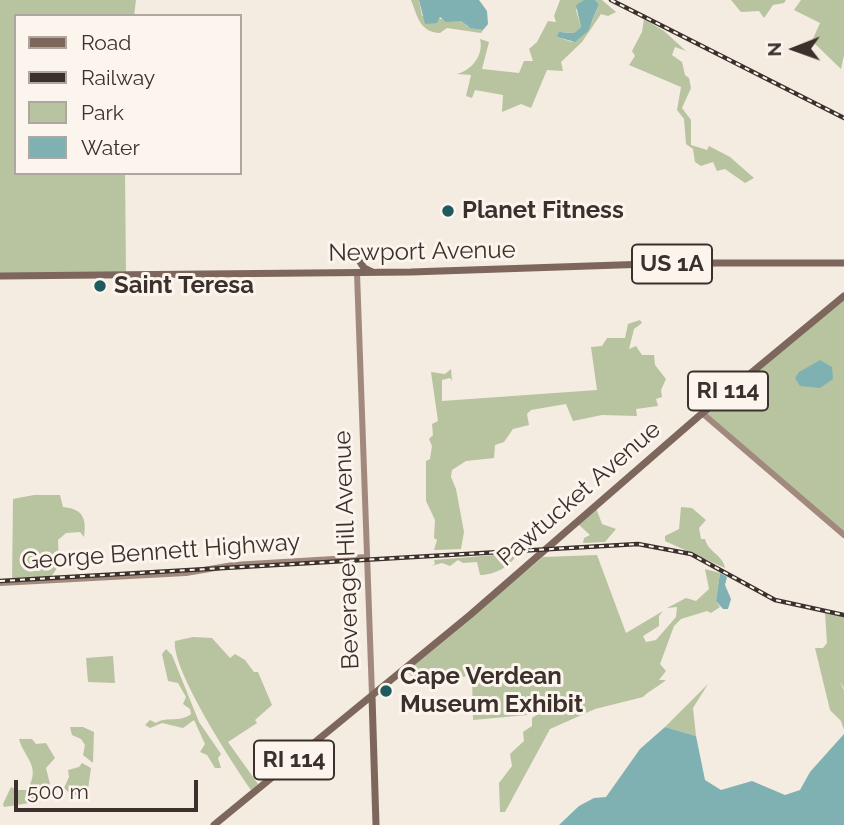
<!DOCTYPE html>
<style>
body{margin:0}
#map{position:relative;width:844px;height:825px;overflow:hidden;background:#f4ebe1;font-family:Raleway,sans-serif}
canvas{display:block}
.legend{position:absolute;left:14px;top:14px;width:228px;height:161px;box-sizing:border-box;background:#fbf5ee;border:2px solid #aea6a0;margin:0;padding:9px 12px;list-style:none;font-size:21px;color:#3b302b}
.legend li{display:flex;align-items:center;gap:14px;height:35px}
.legend b{width:35px;border:2px solid #aea6a0}
.north{position:absolute;left:760px;top:14px;width:70px;height:70px;-webkit-text-stroke:5px #fbf5ee;paint-order:stroke;rotate:269deg;font-size:19px;font-weight:700;line-height:28px;text-align:center;color:#3b302b}
.north::after{content:'';display:block;margin:auto;width:24px;height:32px;background:#3b302b;clip-path:polygon(50% 0,100% 100%,50% 72%,0 100%)}
.scale{position:absolute;left:14px;top:780px;width:184px;height:32px;box-sizing:border-box;border:4px solid #3b302b;border-top:0;padding-left:9px;font-size:21px;line-height:24px;white-space:nowrap;color:#3b302b;-webkit-text-stroke:5px #fbf5ee;paint-order:stroke}
</style>
<div id="map">
<canvas width="844" height="825"></canvas>
<ul class="legend">
<li><b style="height:9px;background:#7d675c"></b>Road</li>
<li><b style="height:9px;background:#3b302b"></b>Railway</li>
<li><b style="height:19px;background:#b8c4a0"></b>Park</li>
<li><b style="height:19px;background:#7fb0b2"></b>Water</li>
</ul>
<div class="north">N</div>
<div class="scale">500 m</div>
</div>
<script>
const c = document.querySelector('canvas').getContext('2d');
c.lineJoin = 'round';
function fillPath(path, color) {
  c.fillStyle = color;
  c.fill(path, 'evenodd');
}
function stroke(path, color, width, dash) {
  c.strokeStyle = color;
  c.lineWidth = width;
  c.lineCap = dash ? 'butt' : 'round';
  c.setLineDash(dash || []);
  c.stroke(path);
}
function drawText(font, color, halo, rows, align = 'center') {
  c.font = font + ' Raleway,sans-serif';
  c.lineWidth = 6;
  c.setLineDash([]);
  c.textBaseline = 'middle';
  c.strokeStyle = halo;
  c.fillStyle = color;
  for (const [text, x, y, turn = 0] of rows) {
    c.save();
    c.translate(x, y);
    c.rotate((+turn || 0) * Math.PI / 180);
    c.textAlign = isNaN(turn) ? turn : align;
    if (halo) c.strokeText(text, 0, 0);
    c.fillText(text, 0, 0);
    c.restore();
  }
}
fillPath(new Path2D(`
 M0 0H136L134 16H16V173H125L126 274 0 276Z
 M411 0H419L422 16C436 18 448 20 461 21L468 27 483 30 481 33 447 28 440 33C420 32 418 18 411 0Z
 M560 0H584L576 10 581 27 574 33 563 32 557 37 572 42 592 22 599 4 595 0H602L616 12 608 16 601 14 582 42 561 62 563 71 547 70 531 108 521 104 502 112 503 95 475 90 472 98 466 96 471 75 457 74C472 70 484 55 480 39L489 42 482 69 519 73 524 61H533L529 49 537 42 548 21 556 22 554 16Z
 M731 0H786L784 3 773 5 764 18 759 11 741 12Z
 M801 0H844V55L841 69 812 41 820 23 794 10Z
 M644 19 664 31 686 51 675 47 672 55 682 62 685 75 689 78 691 88 682 108 691 120V145L707 150 709 146 730 157 754 178 745 183 725 169 717 171 713 162 701 166 695 162 693 149 686 144 684 119 677 110 681 87 629 65 635 56 632 51 642 32Z
 M844 297V533L703 413Z
 M640 320 642 323 634 329 629 349 636 346 642 355H654L655 365 666 379 661 390 662 397 656 399 658 406 636 409 637 416 602 415 573 421 566 404 531 410 527 414 529 425 513 429 504 442 495 445 494 458 466 461 452 470 451 477 456 489 464 532 461 549 434 550 437 540 434 538 435 520 426 501V461L430 459 432 446 429 439 433 435 432 424 438 421 431 372 445 374 451 369 452 381 450 378 442 380V401L597 390 591 347 602 346 607 338H625L628 324Z
 M34 495H60L63 507C82 509 87 517 84 537L80 532 66 533 58 540 59 565 49 580 12 582 13 499Z
 M681 507 692 508 706 520 699 528 701 539H705C708 552 723 555 725 568L665 541V536L679 529Z
 M596 508 602 524 616 529 605 542 583 543 584 538 590 535 578 524Z
 M518 553C511 566 495 575 480 575L477 562 463 563 458 560 450 566 442 563 431 566 435 564 434 560Z
 M597 555 626 633 663 611 659 616V626L643 636 646 642 656 640 676 617 677 607 667 608 686 598 696 601 709 589 705 569 720 573 716 601 720 607 711 613 707 611 681 619 674 626 660 664 666 671 659 680H666C659 686 650 690 643 697L595 709 550 729 505 812H500L499 783 512 766 510 754 524 741 523 732 532 726V718L538 714 473 720 472 676 444 678V681L427 683 426 679 413 678 405 669 422 658 543 557Z
 M825 613 844 617V688L840 682 844 690V730L841 721 830 710 815 648H823L827 643Z
 M193 637 212 638 230 658 235 654 245 660 254 672H258L272 705 255 720 257 723 228 742 258 784 251 790C233 764 171 669 175 641Z
 M166 649 172 655 199 722 221 754 218 758 221 768H215L207 755 200 752 205 744 194 720 183 728 162 723 150 728 145 725 150 720 156 723C166 716 180 723 191 714L190 709 183 704 186 697 178 683 168 681 162 654Z
 M113 656 115 683 88 682 86 658Z
 M708 684 693 708 696 736 665 727Z
 M70 727H83L94 732 93 763 83 755 85 745 81 739 72 735Z
 M19 739H32L36 744 46 743 55 758 46 768 50 784 38 791 34 797 36 802 4 807 3 804 11 787 17 790H27C42 766 24 758 19 739Z
 M82 763 91 768 88 789 73 796 64 788 69 777 68 770 79 767Z`), '#b8c4a0');
fillPath(new Path2D(`
 M419 0H479L487 11 488 24 483 30 470 28 461 21 446 22 440 17 437 23 425 24Z
 M584 0H595L599 4 588 31 575 42 557 37 559 32 574 33 581 27 576 5Z
 M820 360 832 367 833 379 820 388 800 386 795 378 799 372Z
 M720 573 727 577 725 585 731 599 728 609H723L716 601Z
 M665 727 696 736 705 780 721 790 752 781 785 795 800 790 810 772 844 734V825H559L579 806 594 798 606 797 640 749Z`), '#7fb0b2');
stroke(new Path2D(`
 M357 273 372 695
 M702 413 844 535
 M0 583 186 573 233 565 367 557`), '#a18a7d', 6);
stroke(new Path2D(`
 M357 257 364 268 372 272
 M0 276 411 272 678 263H844
 M372 696 376 825
 M214 825 470 615 699 416 844 296`), '#7d675c', 7);
const rail = new Path2D(`
 M611 0 844 118
 M0 581 638 544 691 554 775 600 844 615`);
stroke(rail, '#3b302b', 4.5);
stroke(rail, '#fbf5ee', 2, [5]);
for (const [x, y, r, color] of [
 [448,211,7,"#1f5a5e"],
 [100,286,7,"#1f5a5e"],
 [386,691,7,"#1f5a5e"]
]) {
  const dot = new Path2D();
  dot.arc(x, y, r, 0, 2 * Math.PI);
  c.fillStyle = color;
  c.fill(dot);
  stroke(dot, '#fbf5ee', 2.5);
}
for (const [x, y, w] of [
 [672,264,80],
 [728,391,80],
 [294,760,80]
]) {
  const box = new Path2D();
  box.roundRect(x - w / 2, y - 19.5, w, 39, 5);
  c.fillStyle = '#fbf5ee';
  c.fill(box);
  stroke(box, '#3b302b', 2);
}
drawText('bold 23px', '#3b302b', null, [
 ["US 1A",672,264],
 ["RI 114",728,391],
 ["RI 114",294,760]
]);
drawText('bold 24px', '#3b302b', '#fbf5ee', [
 ["Planet Fitness",462,211],
 ["Saint Teresa",114,286],
 ["Cape Verdean",400,677],
 ["Museum Exhibit",400,705]
], 'left');
drawText('24px', '#3b302b', '#fbf5ee', [
 ["Newport Avenue",422,252,-1],
 ["Pawtucket Avenue",579,494,-41],
 ["Beverage Hill Avenue",347,550,-92],
 ["George Bennett Highway",161,552,-4]
]);
</script>
